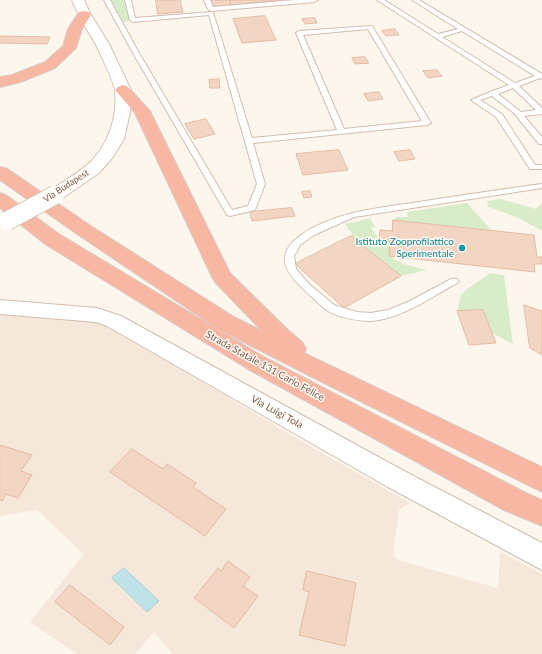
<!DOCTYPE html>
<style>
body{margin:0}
canvas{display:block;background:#fdf6ec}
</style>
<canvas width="542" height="654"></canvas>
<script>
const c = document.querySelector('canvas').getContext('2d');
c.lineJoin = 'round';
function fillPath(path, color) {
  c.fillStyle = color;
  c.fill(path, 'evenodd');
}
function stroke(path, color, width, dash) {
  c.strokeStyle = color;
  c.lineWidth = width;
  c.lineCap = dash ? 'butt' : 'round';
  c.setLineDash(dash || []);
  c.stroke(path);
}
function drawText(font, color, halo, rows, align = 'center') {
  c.font = font + ' Lato,sans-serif';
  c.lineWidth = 3;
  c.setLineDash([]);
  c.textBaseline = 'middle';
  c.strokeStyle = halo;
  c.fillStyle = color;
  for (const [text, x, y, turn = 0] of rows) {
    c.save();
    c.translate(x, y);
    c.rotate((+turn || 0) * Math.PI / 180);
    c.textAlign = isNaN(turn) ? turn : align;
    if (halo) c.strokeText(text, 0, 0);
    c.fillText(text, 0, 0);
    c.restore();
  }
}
fillPath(new Path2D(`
 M0 314 104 323 299 440 410 503 399 510 393 556 398 560 498 588 500 552 542 574V654H173L154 632 135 654H77L30 622 84 554 37 510 0 516Z`), '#f5e8da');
fillPath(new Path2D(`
 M109 0H126L132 20 122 23Z
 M501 199 536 209 542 203V231L519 218 488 207 487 201Z
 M467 203 491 230 393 220 397 217H408L407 212Z
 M370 218 375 227 371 228 379 239 390 240 389 256 404 264 427 270 401 276 351 236 352 232 348 230 346 224Z
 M490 273 504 275 513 344 492 333 483 310 457 311 461 295 466 290Z`), '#d8ecc9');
const water = new Path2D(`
 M124 568 159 601 147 612 112 578Z`);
fillPath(water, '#bfe3e8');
stroke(water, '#a5d3da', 1);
const building = new Path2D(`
 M156 0H180L183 12 158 14Z
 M211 0H230L231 5 213 7Z
 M230 0H280V1L231 5Z
 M265 16 276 40 242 43 233 19Z
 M315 18 317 23 305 24 302 19Z
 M395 29 399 35 386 36 382 31Z
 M0 36 50 37 47 44 0 43Z
 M365 57 369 63 355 64 352 58Z
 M437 70 442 76 428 78 423 71Z
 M219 79 220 88H210L209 80Z
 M379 92 383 99 368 101 364 94Z
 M206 119 215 134 194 139 185 124Z
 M339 150 348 170 303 175 296 154Z
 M410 150 415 159 399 161 394 152Z
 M310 191 312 197 304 198 302 192Z
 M292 208 295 216 252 221 250 212Z
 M393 220 534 235 537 257H542V264H534L535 272 389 256 390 240 379 239 380 230 392 231Z
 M351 236 401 276 344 308 295 264Z
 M524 305 542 311V355L530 348Z
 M483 310 496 343 469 345 457 311Z
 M0 445 32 455 21 471 32 475 18 498 6 494 2 501 0 500Z
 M132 449 163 469 167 464 196 483 193 487 226 509 205 536 110 472Z
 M228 561 250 577 243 586 258 596 234 628 194 598 218 568 221 571Z
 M307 571 356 583 345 646 299 635 309 592 303 590Z
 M70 585 124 627 110 645 55 602Z`);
fillPath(building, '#f3d5c3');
stroke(building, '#e6bba3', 1);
const lane = new Path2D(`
 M104 0H110L139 53 232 210 248 206 257 184 209 15 133 22 130 20 125 0H131L135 18 213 12 252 138 337 130 296 33 299 31 372 26 431 123 427 125 253 143 265 184 255 210 230 216 227 215 133 53ZM368 29 422 121 344 129 303 35Z
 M204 0H210L213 7 295 0H318L315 2 211 11 208 9Z
 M377 0H384L438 34 458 29 412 0H419L542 74V79L540 78 519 86 542 108V114L524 116 542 137V144H539L514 113 492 96 480 100 502 114 535 165H542V169H530L496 117 471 100 490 92 509 85ZM462 31 535 76 515 83 442 37ZM513 88 536 110 521 112 498 94Z
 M542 184V188L354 217 314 235 300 245 294 256 296 269 309 284 334 305 357 312 371 313 388 310 410 301 451 279H457L459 281 457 283C431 297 403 318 372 321 358 321 340 318 328 311 322 307 317 302 312 297 291 278 269 258 301 235 337 210 383 208 425 201 464 195 503 189 542 184Z`);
const street = new Path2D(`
 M0 300 97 308 121 316 404 471 542 543V570L388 487 107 326 96 322 0 314Z`);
const secondary = new Path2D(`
 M72 0H84L91 15 109 44 131 90 130 112 124 139 113 157 99 173 61 199 55 201 49 199 46 195 49 191C61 183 75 175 87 165 107 148 118 118 115 91 115 84 99 51 95 43 87 29 78 16 72 0Z`);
const highway = new Path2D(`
 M84 11 89 12 91 15 82 29 76 48 55 68 21 82 0 87V77L12 75 45 62 63 46 68 29 79 12Z
 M123 85 128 87 150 111 230 273 286 328 303 343 306 349 304 353 542 467V492L314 378 218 329 77 234 0 180V167L6 168 91 226 234 317 262 331 215 282 212 277 135 113 115 90 118 87Z
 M0 193 6 195 59 234 264 357 524 492 542 500V526L504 510 248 369 45 244 0 208Z`);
stroke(lane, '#d1beb0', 2);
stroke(street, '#d1beb0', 2);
stroke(secondary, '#d6c0b0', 2);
stroke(highway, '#dad1cd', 2);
fillPath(lane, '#fff');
fillPath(street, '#fff');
fillPath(secondary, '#fff');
fillPath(highway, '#f7b7a3');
const secondaryBridge = new Path2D(`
 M7 221 55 195`);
stroke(secondaryBridge, '#d6c0b0', 20, []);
stroke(secondaryBridge, '#fff', 18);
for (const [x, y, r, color] of [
 [462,248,4,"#0f9aa8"]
]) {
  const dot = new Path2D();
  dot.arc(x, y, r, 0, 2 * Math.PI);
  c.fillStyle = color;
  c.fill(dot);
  stroke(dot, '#fffaf3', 1.5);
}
drawText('9px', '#7a5c4d', '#fffaf3', [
 ["Via Budapest",66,186,-33]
]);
drawText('10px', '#0d838f', '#fffaf3', [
 ["Istituto Zooprofilattico",454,242],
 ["Sperimentale",454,254]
], 'right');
drawText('10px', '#7a5c4d', '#fffaf3', [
 ["Strada Statale 131 Carlo Felice",265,366,29],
 ["Via Luigi Tola",277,412,29]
]);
</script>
